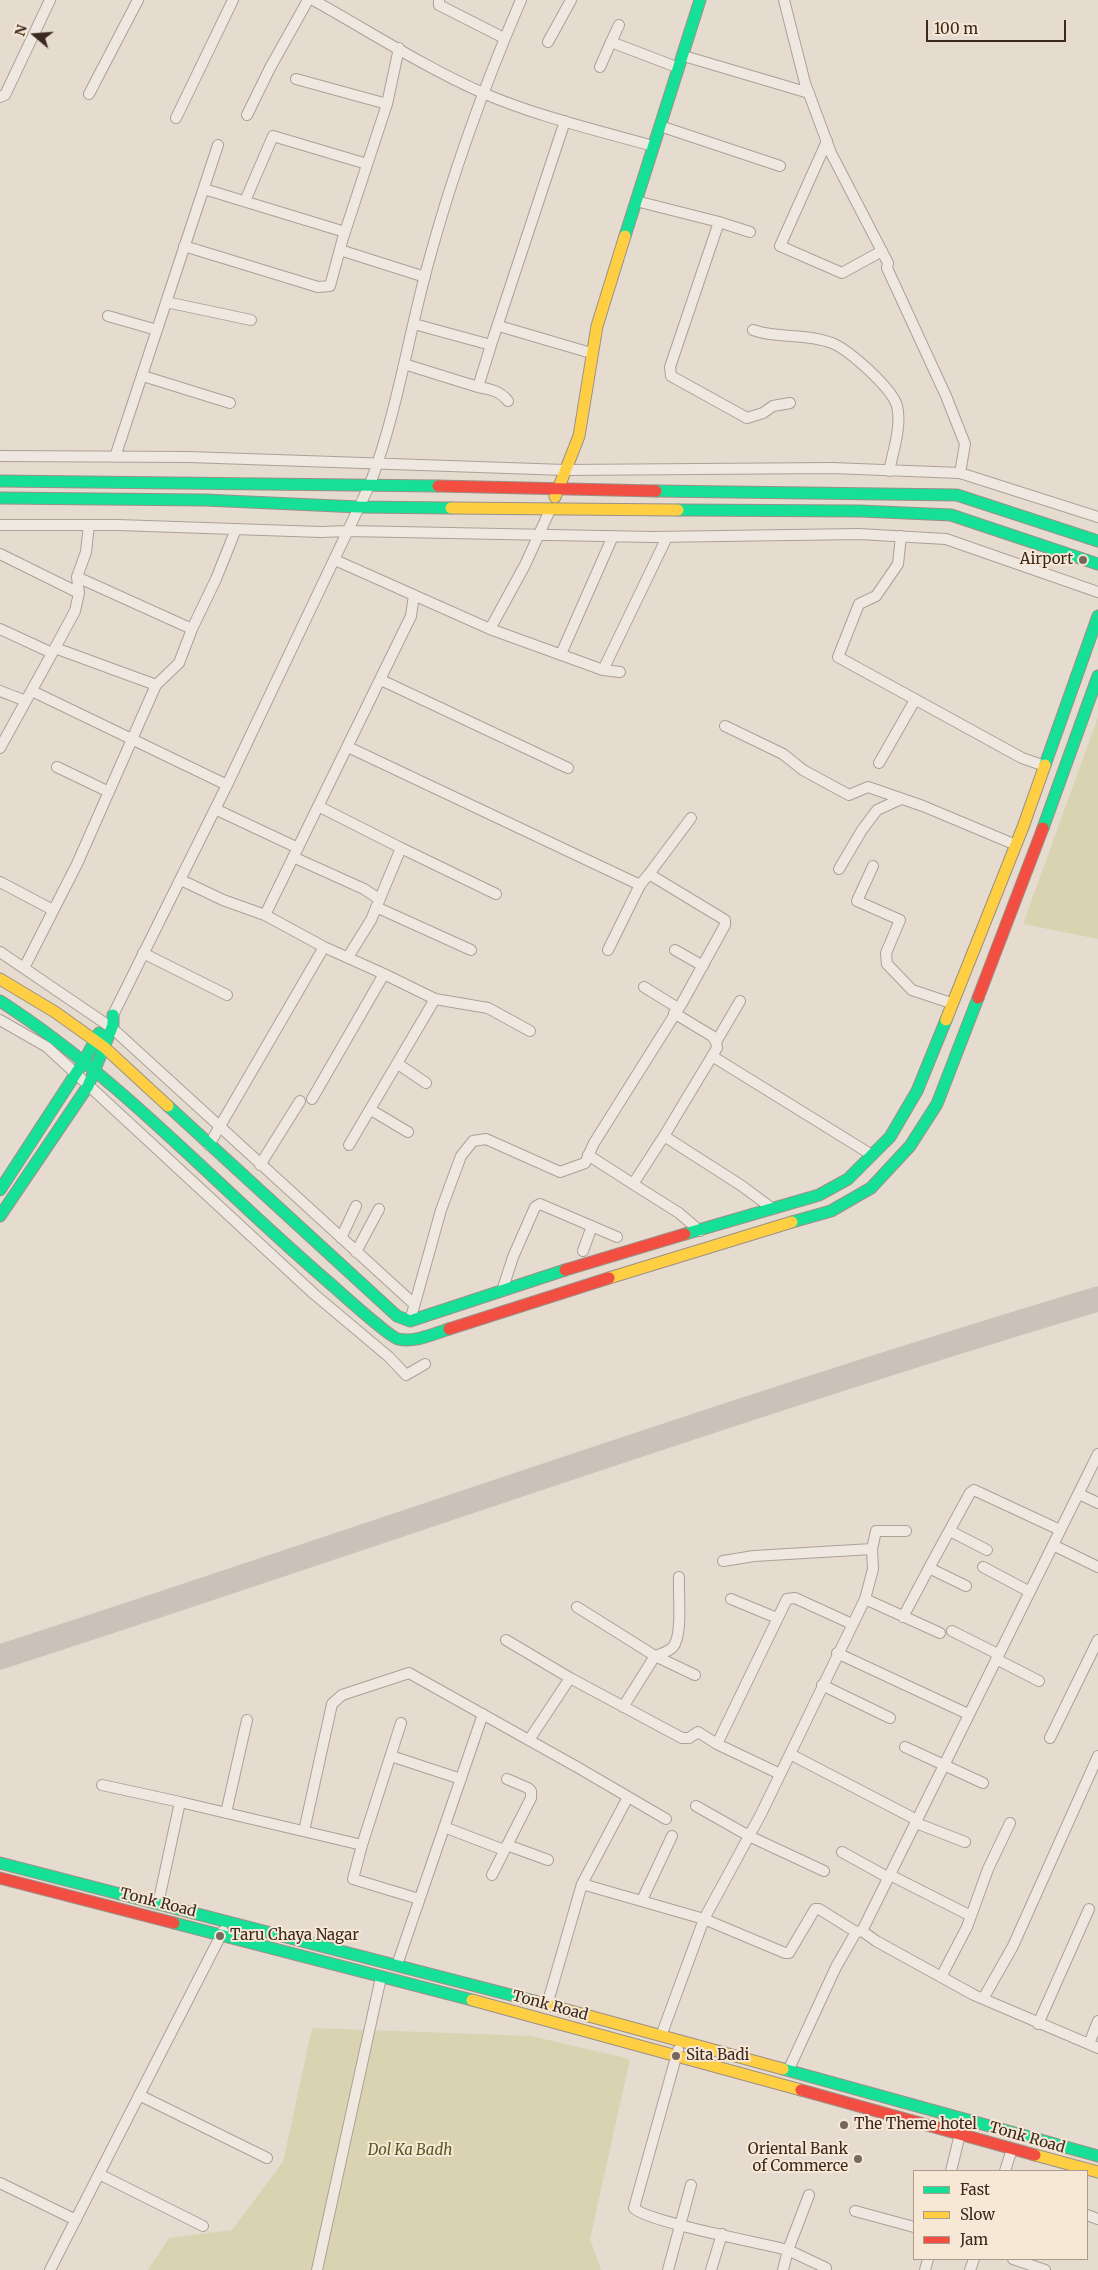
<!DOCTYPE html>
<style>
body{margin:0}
#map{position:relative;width:1098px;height:2270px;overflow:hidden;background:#e6dbcf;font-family:Merriweather,serif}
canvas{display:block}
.legend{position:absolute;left:913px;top:2170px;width:175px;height:90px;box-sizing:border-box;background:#f7e8d5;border:1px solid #ac9b8c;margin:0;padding:6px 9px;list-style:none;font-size:15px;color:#3c281f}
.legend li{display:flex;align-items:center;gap:10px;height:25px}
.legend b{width:25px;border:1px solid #ac9b8c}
.north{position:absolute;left:10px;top:10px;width:50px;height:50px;-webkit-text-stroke:4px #f7e8d5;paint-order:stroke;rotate:288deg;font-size:14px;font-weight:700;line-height:20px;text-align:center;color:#3c281f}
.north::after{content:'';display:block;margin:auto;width:18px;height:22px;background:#3c281f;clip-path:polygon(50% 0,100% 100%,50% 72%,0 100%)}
.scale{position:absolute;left:926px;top:20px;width:140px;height:22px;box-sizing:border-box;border:2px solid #3c281f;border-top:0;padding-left:6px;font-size:15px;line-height:18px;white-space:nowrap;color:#3c281f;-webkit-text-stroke:4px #f7e8d5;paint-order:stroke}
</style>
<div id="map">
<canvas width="1098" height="2270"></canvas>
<ul class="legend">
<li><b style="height:6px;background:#16e098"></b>Fast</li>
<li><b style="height:6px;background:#ffcf43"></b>Slow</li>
<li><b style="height:6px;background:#f24e42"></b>Jam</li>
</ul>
<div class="north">N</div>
<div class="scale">100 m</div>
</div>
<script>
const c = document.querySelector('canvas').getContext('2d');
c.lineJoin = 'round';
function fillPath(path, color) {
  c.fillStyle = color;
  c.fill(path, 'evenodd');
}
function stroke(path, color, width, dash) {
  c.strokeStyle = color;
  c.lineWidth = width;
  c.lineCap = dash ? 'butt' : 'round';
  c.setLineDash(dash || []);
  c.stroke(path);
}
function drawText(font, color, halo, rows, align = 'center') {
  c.font = font + ' Merriweather,serif';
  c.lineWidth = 4;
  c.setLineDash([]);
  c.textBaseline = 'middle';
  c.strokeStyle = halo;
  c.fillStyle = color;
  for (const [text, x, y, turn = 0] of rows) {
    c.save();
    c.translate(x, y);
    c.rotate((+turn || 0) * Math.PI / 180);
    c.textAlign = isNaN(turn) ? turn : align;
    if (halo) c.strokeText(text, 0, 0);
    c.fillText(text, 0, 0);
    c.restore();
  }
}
fillPath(new Path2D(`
 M1098 717V939L1023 924Z
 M312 2028 531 2036 630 2059 590 2239 601 2270H148L169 2238 232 2230 283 2162Z`), '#d9d3b1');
stroke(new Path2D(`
 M0 1657C366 1539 729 1409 1098 1299`), '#cac1b8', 25);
const street = new Path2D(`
 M313 0C369 31 424 67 483 93 536 116 596 130 653 146
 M439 0V5L504 38
 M784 0 805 83 831 153 888 263 887 268 946 396 965 444 960 473
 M619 25 611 42 679 68
 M548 42 571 0
 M684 56 809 93
 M600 67 611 42
 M89 94 138 0
 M0 97 5 95 50 0
 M387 104 399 48
 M247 115 270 68 308 0
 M176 118 233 0
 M660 126 780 166
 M827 141 780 246 842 273 882 251
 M204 189 345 232
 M245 201 273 136 367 164
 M636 201 719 222 670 367 671 376 747 418 763 413 773 406 790 403
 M719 222 750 232
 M184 246 318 287 330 286 343 238 387 104 296 79
 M340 250 425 277
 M166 302 251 320
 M108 316 157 330
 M414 324 491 345 565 121
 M499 326 591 353
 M753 330C778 339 806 333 832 343 849 350 892 388 897 406 902 425 893 452 889 471
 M404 364 478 387 491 345
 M143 376 230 403
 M478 387C490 389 500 391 508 401
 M0 456 189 457 565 470 832 468 960 473 1098 517
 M115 457 218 145
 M0 525H118L321 532 348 531 653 537 859 534 946 539 1098 592
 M901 536 898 564 876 596 859 604 838 657 1022 758 1045 766
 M0 554 79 593 77 577 86 552 89 525
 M335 560 490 629 603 670 620 672
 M77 577 192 629 179 663 156 685 55 648 75 611 79 593
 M0 629 52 653
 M192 629 216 579 236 529
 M490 629 525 565 550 510
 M561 654 613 536
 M603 670 667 537
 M381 680 568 768
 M0 691 26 701
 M32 691 227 785
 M725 726 783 754 803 770 849 795 868 787 923 806 1016 845
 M348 747 640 885
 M0 748 55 648
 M879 763 915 700
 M57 767 109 792
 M318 806 401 848 371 920 348 957
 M215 809 298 848
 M401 848 496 894
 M293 857 364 889 379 899
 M873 866 857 901 900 920 886 953 887 964 912 990 951 1003
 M839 869 862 830 877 810 901 799
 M649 874 691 818
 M181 880 223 900 265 915 411 616 414 595
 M0 882 53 910
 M376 907 471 950
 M675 950 703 966
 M0 952 112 1028 414 1304
 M143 953 227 995
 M25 966 77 864 156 685
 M384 974 435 999 488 1008 530 1031
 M644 987 678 1008
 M113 1015 227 785 370 484C397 413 408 337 428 264 452 175 484 86 521 0
 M0 1020 47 1047 314 1294 389 1357 406 1375 425 1364
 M716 1042 740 1001
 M712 1056 872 1155
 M398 1064 426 1083
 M312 1099 384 974 324 947
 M371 1110 408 1132
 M664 1136 717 1048 716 1042 712 1036 674 1013
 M209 1145 324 947 265 915
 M349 1145 435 999
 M588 1155 633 1184
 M260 1165 300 1101
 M700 1231 679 1213 633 1184 664 1136 742 1186 773 1209
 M341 1238 356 1206
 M583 1251 592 1226
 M356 1252 379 1209
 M502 1291 513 1257 535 1207 540 1204 617 1237
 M410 1321 441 1210 461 1156 473 1141 486 1139 560 1172 585 1163 594 1143 682 1003 725 925V920L649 874 640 885 608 950
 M1079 1494 1098 1503
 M950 1531 987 1550
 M1053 1545 1098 1567
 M872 1549 876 1531H906
 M723 1561 754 1556 872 1549 873 1569 865 1599 761 1814 704 1919 785 1953H789L815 1909H819L856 1932
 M983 1567 1030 1592
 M929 1568 970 1493 974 1490 1060 1530
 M731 1599 777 1618
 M865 1599 940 1633
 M577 1607 655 1656 623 1707
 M903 1617 929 1568 966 1586
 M952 1631 998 1654
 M506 1640 570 1678 529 1740
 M837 1653 968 1714
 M655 1656C661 1654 668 1652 673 1647 683 1635 678 1594 679 1577
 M655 1656 695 1675
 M996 1659 1039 1681
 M570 1678 682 1738H689L698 1732 717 1744
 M822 1685 890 1718
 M1050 1738 1098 1640
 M905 1747 983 1783
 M790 1754 917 1820
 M391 1756 461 1779
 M780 1774 717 1744 787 1599 795 1598 852 1624
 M102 1785 180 1802 158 1904
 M180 1802 362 1845 401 1723
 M696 1806 749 1836 824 1871
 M226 1813 247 1720
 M916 1823 965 1842
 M444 1827 504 1850
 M304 1831 332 1704 342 1695 409 1673 577 1767 666 1819
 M362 1845 353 1879 419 1899
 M507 1845 548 1860
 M842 1852 889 1878
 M492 1875 531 1798V1791L528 1788 507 1779
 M890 1875 971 1916
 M582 1884 704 1919 661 2036
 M642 1900 672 1836
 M862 1931 876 1941 974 1995 1098 2048
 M397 1965 483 1714
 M941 1977 967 1927 988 1869 1010 1823
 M983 1999 1013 1946 1098 1756
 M547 2005 582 1884 628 1797
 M1038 2024 1089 1909
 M1089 2044 1098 2021
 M678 2050 634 2208C647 2222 762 2243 788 2250L809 2195
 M788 2071 836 1967 856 1932 862 1931 1098 1454
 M139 2095 267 2158
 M951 2171 960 2134
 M1005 2171 1012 2149
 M99 2174 203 2226
 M0 2183 76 2220
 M855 2211 914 2227
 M1087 2215 1098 2219
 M1013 2259 1045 2270
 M50 2270 223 1931
 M317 2270 381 1977
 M668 2270 691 2185
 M711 2270 722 2234
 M783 2270 788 2250 826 2268 825 2270
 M925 2270 928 2259
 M970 2270 974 2259`);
const fast = new Path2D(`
 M625 236 700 0
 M0 481 438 486
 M656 491 957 495 1098 541
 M0 498 205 500 359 507 451 508
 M678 510 860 511 951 515 1098 564
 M1045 765 1098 616
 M1043 828 1098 676
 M0 1001C123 1080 222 1192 333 1286 343 1295 390 1337 398 1339 415 1343 433 1334 449 1329
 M168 1106 397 1316 410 1321 565 1270
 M0 1190 84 1061 99 1033
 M0 1216 88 1086 113 1025V1015
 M792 1222 831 1211 871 1188 910 1146 937 1104 978 998
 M685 1234 819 1195 848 1179 890 1137 917 1091 946 1020
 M0 1863 534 2001
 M174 1923 472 2000
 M783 2069 1098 2156`);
const slow = new Path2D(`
 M555 497 579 436 597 326 625 236
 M451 508 678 510
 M0 979 55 1012 104 1047 168 1106
 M946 1020 1023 827 1045 765
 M609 1278 792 1222
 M472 2000 801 2090
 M534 2001 783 2069
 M1035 2155 1098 2172`);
const jam = new Path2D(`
 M438 486 656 491
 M978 998 1043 828
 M565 1270 685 1234
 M449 1329 609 1278
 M0 1878 174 1923
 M801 2090 1035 2155`);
stroke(street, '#aca197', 12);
stroke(fast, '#9b9088', 13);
stroke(slow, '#9b9088', 13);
stroke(jam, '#9b9088', 13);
stroke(street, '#eee8e1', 10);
stroke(fast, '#16e098', 11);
stroke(slow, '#ffcf43', 11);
stroke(jam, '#f24e42', 11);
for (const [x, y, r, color] of [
 [1083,560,5,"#78675d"],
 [220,1936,5,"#78675d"],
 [676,2056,5,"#78675d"],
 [844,2125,5,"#78675d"],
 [858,2159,5,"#78675d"]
]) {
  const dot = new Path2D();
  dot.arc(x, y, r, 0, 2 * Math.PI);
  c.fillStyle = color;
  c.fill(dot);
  stroke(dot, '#f7e8d5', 2);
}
drawText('15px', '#3c281f', '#f7e8d5', [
 ["Airport",1073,560,"right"],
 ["Taru Chaya Nagar",230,1936],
 ["Sita Badi",686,2056],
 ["The Theme hotel",854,2125],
 ["Oriental Bank",848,2150,"right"],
 ["of Commerce",848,2167,"right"]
], 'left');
drawText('15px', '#3c281f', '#f7e8d5', [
 ["Tonk Road",158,1903,14],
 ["Tonk Road",550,2006,15],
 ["Tonk Road",1027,2138,16]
]);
drawText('italic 15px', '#545924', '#f7e8d5', [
 ["Dol Ka Badh",410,2151]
]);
</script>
